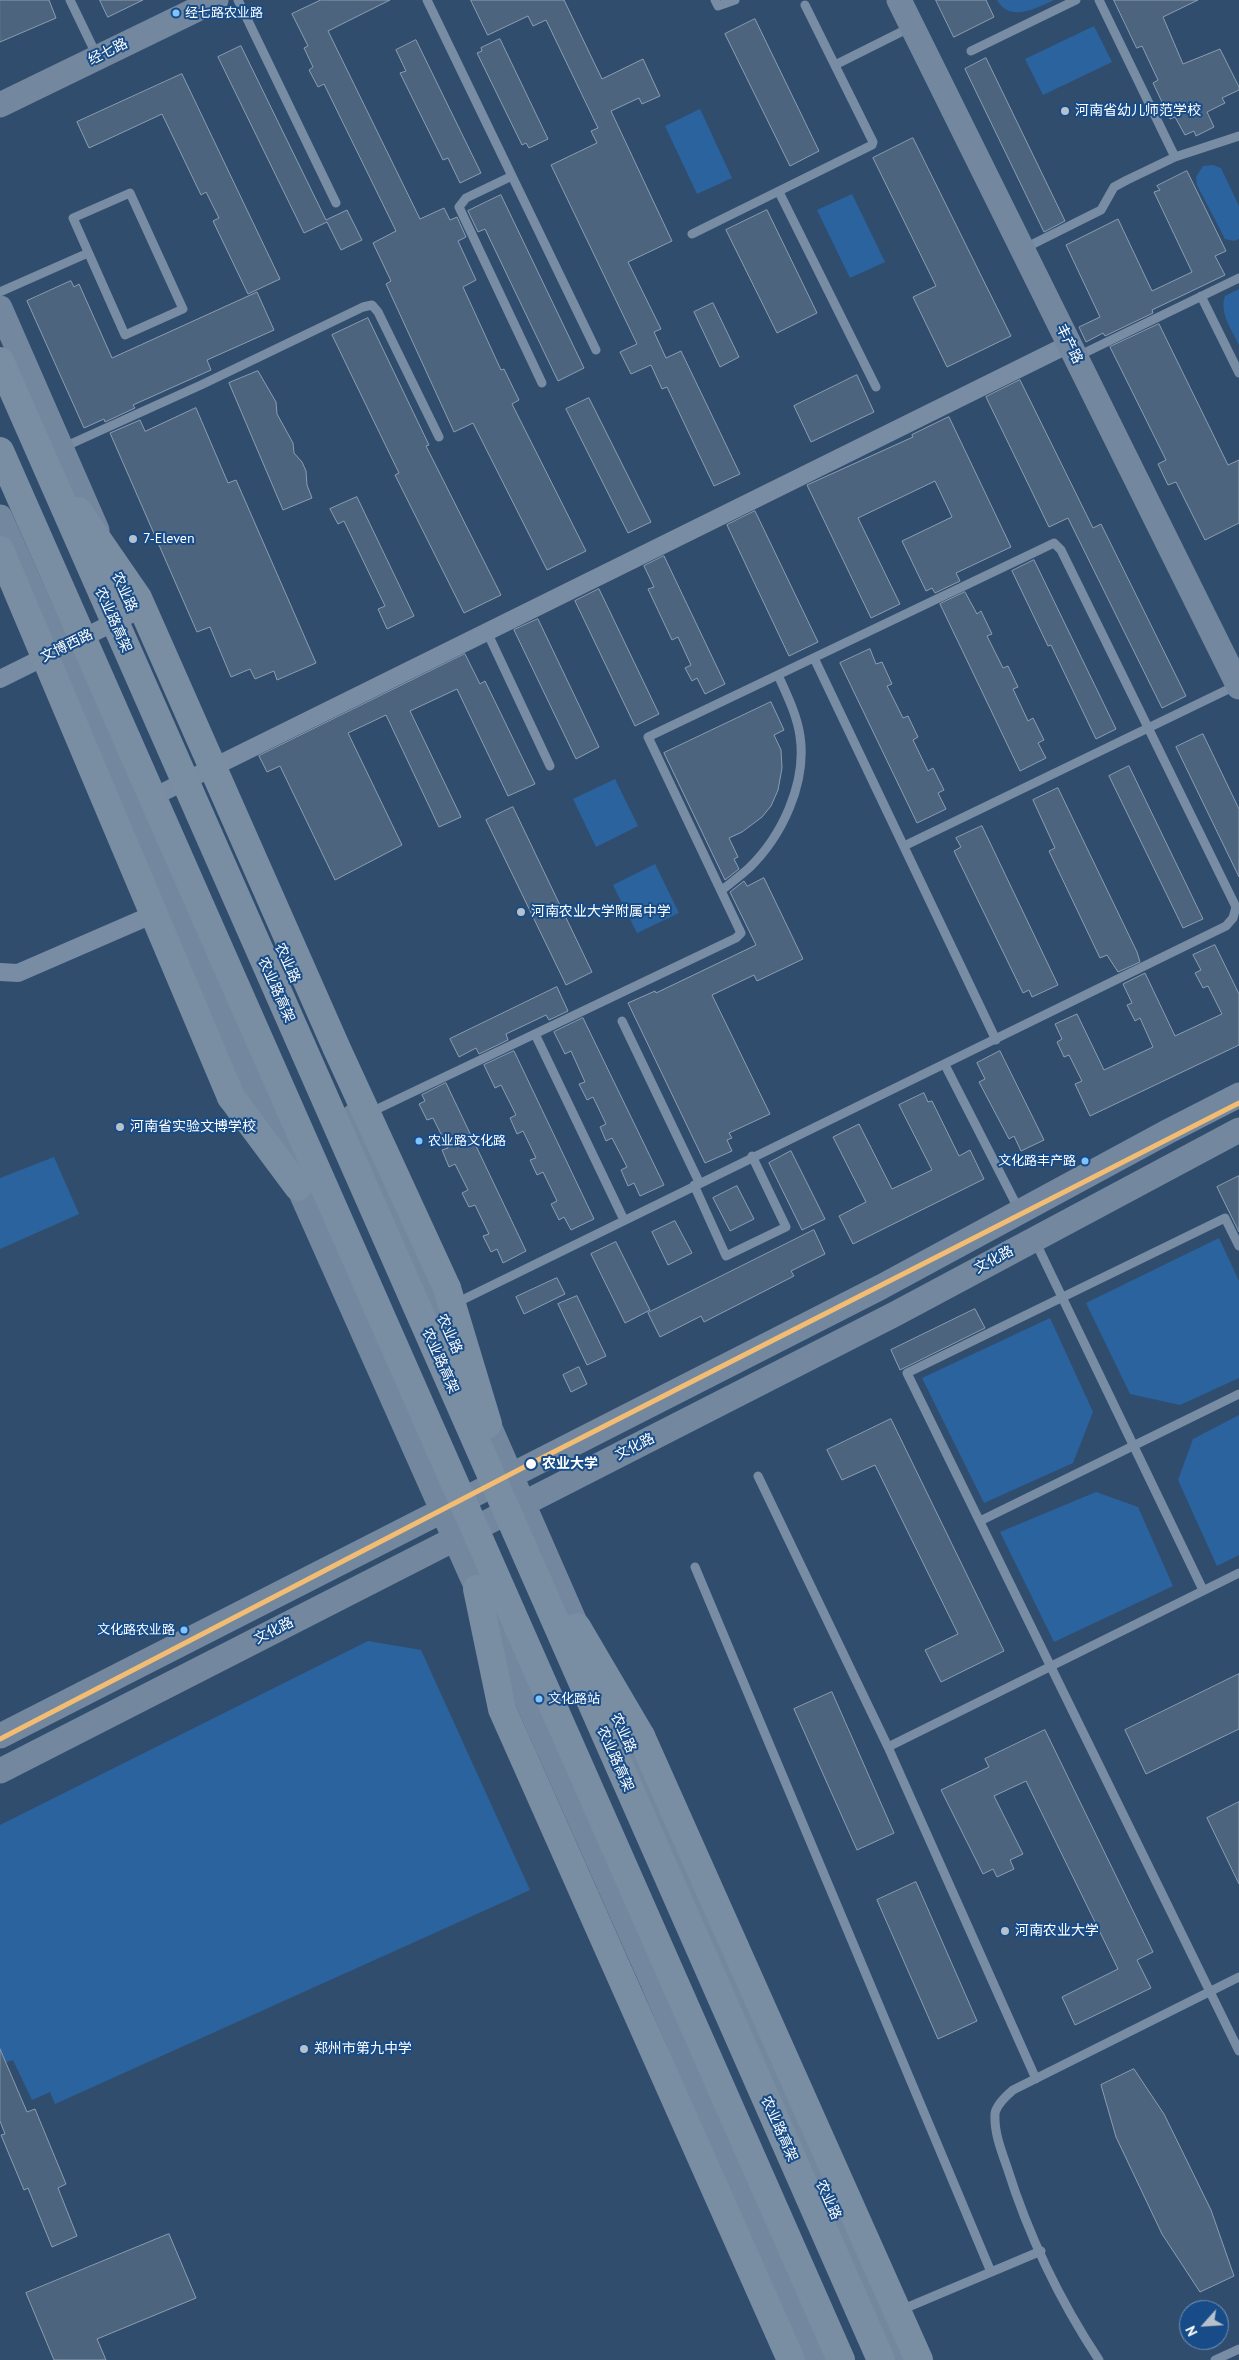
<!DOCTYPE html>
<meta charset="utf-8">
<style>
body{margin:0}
#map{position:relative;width:1239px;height:2360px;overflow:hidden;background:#314d6e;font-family:"PT Sans",sans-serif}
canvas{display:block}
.north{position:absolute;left:1179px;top:2300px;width:50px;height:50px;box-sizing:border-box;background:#174c88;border:1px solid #7494b8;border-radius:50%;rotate:244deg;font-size:14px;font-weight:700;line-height:20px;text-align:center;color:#fff}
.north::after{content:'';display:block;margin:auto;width:18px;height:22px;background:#b7c1cc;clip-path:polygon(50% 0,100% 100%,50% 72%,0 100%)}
</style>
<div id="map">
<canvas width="1239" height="2360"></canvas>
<div class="north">N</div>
</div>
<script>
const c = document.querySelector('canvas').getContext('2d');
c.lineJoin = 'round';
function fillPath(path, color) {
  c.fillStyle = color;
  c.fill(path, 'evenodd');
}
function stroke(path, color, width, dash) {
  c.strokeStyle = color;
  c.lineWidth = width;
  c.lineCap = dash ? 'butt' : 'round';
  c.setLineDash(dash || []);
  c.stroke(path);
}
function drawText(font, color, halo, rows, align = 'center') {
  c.font = font + ' "PT Sans","Noto Sans SC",sans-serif';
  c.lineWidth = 4;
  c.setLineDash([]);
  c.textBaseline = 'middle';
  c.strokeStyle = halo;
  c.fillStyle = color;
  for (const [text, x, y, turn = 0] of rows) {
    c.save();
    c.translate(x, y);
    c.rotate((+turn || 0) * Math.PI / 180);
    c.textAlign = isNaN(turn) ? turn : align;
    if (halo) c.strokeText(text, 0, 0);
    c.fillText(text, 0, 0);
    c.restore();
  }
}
fillPath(new Path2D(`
 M997 0H1054C1036 8 1010 23 997 0Z
 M1094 26 1112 62 1043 95 1025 59Z
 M700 109 732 178 697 194 665 126Z
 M1213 165 1221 168 1239 206V239L1234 241 1225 239 1197 185 1196 177 1203 166Z
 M852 194 885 262 850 278 817 210Z
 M1239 289V345C1232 330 1219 313 1225 296Z
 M615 779 638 826 596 847 573 799Z
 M655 864 679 913 637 933 613 885Z
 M54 1157 79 1214 0 1249V1178Z
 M1219 1238 1239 1281V1378L1180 1405 1130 1394 1086 1303Z
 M1050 1318 1093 1412 1073 1463 984 1503 922 1378Z
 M1239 1415V1555L1217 1566 1178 1480 1193 1439Z
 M1096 1492 1138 1507 1173 1586 1054 1642 1000 1532Z
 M368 1641 421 1650 530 1890 55 2104 50 2092 32 2100 13 2060 0 2064V1825Z`), '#2a639e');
const building = new Path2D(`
 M0 0H49L56 18 0 42Z
 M100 0H143L108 17Z
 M321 0H390L328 31 420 219 444 208 450 220 457 217 466 237 458 241 476 280 463 287 501 370 504 369 519 400 512 404 586 551 547 570 473 423 454 432 386 284 391 281 373 243 396 231 324 84 318 87 309 70 313 67 304 48 308 46 292 14Z
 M471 0H564L602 79 643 59 660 96 642 104 639 98 611 111 672 241 628 262 661 329 654 332 666 358 681 351 740 474 714 486 667 387 662 389 651 365 631 374 620 352 637 344 551 165 597 143 591 131 598 128 546 20 533 26 528 16 488 35Z
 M936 0H986L994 17 954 37Z
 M1114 0H1198L1163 17 1183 64 1220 49 1239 87V90L1222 98 1225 103 1207 112 1214 127 1196 136 1194 131 1185 135 1175 117 1170 119 1153 83 1158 80 1142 46 1137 48Z
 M755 19 819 151 790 166 725 34Z
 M500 39 548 139 529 148 526 143 522 145 477 53 482 51 481 48Z
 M416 40 481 173 460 183 448 158 443 160 400 73 406 71 396 50Z
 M241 46 326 220 347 210 362 240 341 250 327 222 304 233 218 57Z
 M986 58 1065 221 1044 232 965 69Z
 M182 74 280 279 248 294 213 221 219 218 206 192 201 195 162 114 89 148 77 122Z
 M913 138 1011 336 947 367 913 297 936 286 873 158Z
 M1187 171 1226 251 1215 256 1225 275 1152 310 1153 313 1105 336 1103 333 1086 342 1079 327 1100 317 1066 245 1118 219 1152 291 1192 272 1154 192 1160 190 1157 186Z
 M501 195 584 368 558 381 485 229 478 232 468 211Z
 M767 210 817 313 777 333 726 230Z
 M71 281 74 287 79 284 112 358 257 292 274 330 207 360 211 370 133 405 135 408 105 422 104 419 84 428 27 301Z
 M713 303 739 357 720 367 694 312Z
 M368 318 429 445 426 446 501 595 464 613 395 475 399 473 332 335Z
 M1159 324 1228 465 1239 460V523L1205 540 1176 482 1168 485 1158 464 1166 460 1110 347Z
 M258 371 276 402 277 414 293 443 294 453 302 462 306 471 307 485 312 498 283 510 229 383Z
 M857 375 874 412 811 442 794 406Z
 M1020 380 1093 528 1101 524 1186 696 1162 708 1068 518 1049 527 986 397Z
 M589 398 651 522 628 533 566 409Z
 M196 408 228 483 236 480 316 663 277 680 274 671 255 679 250 669 231 677 210 627 197 632 110 433 140 420 145 431Z
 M949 417 1011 547 956 573 960 581 935 593 932 588 926 591 902 541 952 517 935 481 858 518 900 604 871 618 807 485 913 437 912 435Z
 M357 497 414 616 387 629 378 609 385 606 344 521 338 524 330 509Z
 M755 511 818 642 789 656 727 525Z
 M664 556 725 684 705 694 697 678 692 681 685 668 691 665 678 637 672 640 648 589 654 587 644 566Z
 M1034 560 1116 729 1096 739 1051 645 1048 646 1012 571Z
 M599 589 659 714 635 726 575 601Z
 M965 592 977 614 981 611 992 634 987 636 1003 668 1008 666 1018 687 1013 689 1028 721 1033 718 1044 740 1038 743 1046 758 1020 771 940 604Z
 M538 619 599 747 576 759 514 630Z
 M870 649 876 664 882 662 892 684 887 686 903 718 908 716 918 737 913 740 928 771 933 768 944 790 938 793 946 809 917 823 840 663Z
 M465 654 480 684 485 681 535 784 508 796 457 689 410 711 461 817 439 827 386 715 348 733 402 845 335 880 280 766 267 772 259 756Z
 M771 702 784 730 774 735 781 750 782 768 778 790 771 806 762 817 742 832 729 838 738 857 734 859 739 869 725 880 664 753Z
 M1203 734 1239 809V877L1176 747Z
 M1129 766 1203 919 1183 928 1109 776Z
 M1058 788 1137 952 1140 962 1118 972 1107 955 1100 958 1049 851 1055 848 1033 800Z
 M513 807 592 972 566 985 486 820Z
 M982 826 1058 985 1032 997 1029 990 1023 993 954 851 961 847 956 838Z
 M764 878 803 959 757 981 754 975 712 995 770 1114 729 1133 732 1138 727 1140 732 1151 705 1163 628 1003 655 991 656 993 756 945 730 892 744 881 747 886Z
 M1215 945 1239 994V1045L1090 1116 1075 1084 1082 1081 1069 1055 1064 1057 1057 1042 1062 1039 1055 1024 1077 1014 1104 1070 1153 1047 1140 1018 1135 1021 1127 1005 1132 1003 1123 984 1145 973 1175 1036 1222 1014 1208 986 1203 988 1195 973 1201 970 1193 955Z
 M557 987 568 1011 549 1020 546 1015 506 1034 508 1040 479 1054 476 1048 459 1057 450 1039Z
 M583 1018 664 1185 640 1196 634 1183 628 1186 621 1170 627 1167 612 1138 606 1141 600 1127 606 1124 593 1097 587 1100 579 1084 585 1082 571 1051 565 1054 554 1032Z
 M514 1051 594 1219 571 1230 564 1217 559 1220 551 1204 557 1201 543 1172 537 1175 530 1160 536 1158 523 1131 517 1134 510 1118 516 1115 501 1085 495 1088 484 1065Z
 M1000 1051 1044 1140 1021 1151 1014 1136 1009 1139 979 1082 985 1079 977 1063Z
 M446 1083 526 1251 503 1263 497 1249 491 1252 483 1236 489 1234 475 1205 469 1207 462 1193 468 1190 455 1164 449 1167 442 1150 448 1148 433 1118 427 1120 419 1104 425 1101 422 1095Z
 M924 1093 928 1102 932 1101 959 1156 970 1150 984 1179 853 1244 839 1216 866 1202 833 1137 859 1124 892 1189 932 1170 899 1105Z
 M791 1151 825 1219 802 1230 769 1163Z
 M1239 1176V1232L1217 1187Z
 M737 1186 754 1219 730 1231 713 1198Z
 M675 1221 692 1253 668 1265 652 1232Z
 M814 1230 825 1254 791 1271 794 1276 704 1322 701 1316 660 1337 648 1313Z
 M616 1242 650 1310 625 1323 591 1254Z
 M557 1278 565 1294 524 1314 516 1297Z
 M577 1296 606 1356 587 1365 558 1304Z
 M975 1309 985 1328 900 1370 891 1350Z
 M579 1367 587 1384 571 1392 563 1375Z
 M891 1419 1004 1651 941 1682 925 1650 958 1634 875 1465 842 1480 827 1450Z
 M1239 1674V1729L1146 1774 1125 1730Z
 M832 1692 894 1833 857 1850 794 1709Z
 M1045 1730 1153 1952 1137 1960 1151 1988 1075 2025 1062 1997 1118 1969 1026 1781 994 1796 1023 1854 1010 1860 1014 1869 997 1877 993 1869 983 1874 941 1790 989 1767 985 1759Z
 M1239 1802V1884L1207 1818Z
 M916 1882 977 2021 938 2039 877 1900Z
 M0 2049 27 2112 35 2109 66 2184 58 2188 77 2236 52 2247 28 2188 24 2190 1 2135 5 2134 0 2121Z
 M1134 2069 1164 2114 1211 2210 1234 2276 1200 2292 1162 2234 1116 2137 1101 2085Z
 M169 2234 196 2298 97 2339 106 2360H54L26 2293Z`);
fillPath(building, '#4d647e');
stroke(building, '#8b9db1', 1);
stroke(new Path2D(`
 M70 0 97 56
 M238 0 336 203
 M427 0 596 350
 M715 0 718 6 735 0
 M1099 0 1175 157
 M971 51 1076 0
 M835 65 911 27
 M512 176 466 198 459 207 542 383
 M779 192 876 387
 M130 193 183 309 125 335 73 218Z
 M692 234 872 145 873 142 805 5
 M1023 249 1101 210 1114 187 1127 180 1175 157 1239 136
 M0 292 88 253
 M1201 296 1239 373
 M1076 357 1239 278
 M64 447 201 385 363 307 372 305 378 312 439 437
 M487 632 550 766
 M814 658 996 1040
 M904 846 1237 685
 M722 890C731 883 740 876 749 868 782 836 807 783 800 736 797 715 787 695 778 675
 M622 1021 699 1182
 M535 1034 624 1220
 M945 1065 1019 1210
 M369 1113 736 938 741 933 648 737 1054 543 1061 550 1236 907 1233 918 1226 926C969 1053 711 1177 454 1304
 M694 1185 726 1256 786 1227 752 1156
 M1035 1241 1203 1590
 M1239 1246 1225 1218 907 1373 1239 2051
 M758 1476 888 1747 1036 2079
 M980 1521 1239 1394
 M695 1567 991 2272
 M888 1747 1239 1573
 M901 2310 1041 2251
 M1099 2360C1060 2301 1028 2234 1007 2167 1001 2150 994 2132 995 2114 996 2105 1006 2096 1013 2090L1239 1977
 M1215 2360 1239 2349`), '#788ca4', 9);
stroke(new Path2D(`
 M0 679 133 613
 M143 802 1069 344
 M0 972 18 973 154 914`), '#788ca4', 18);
stroke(new Path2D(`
 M899 0 1239 687
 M0 105 216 0
 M0 308 97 530
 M0 517 652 1981 816 2360
 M354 1116 455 1348
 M480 1405 585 1645
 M610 1703 898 2360
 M0 1736 881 1287 1167 1132 1239 1095
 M0 1771 895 1314 1239 1130`), '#73889f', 25);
stroke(new Path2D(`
 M231 1097 298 1187
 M447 1288 488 1424
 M477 1589 502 1709 791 2360
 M577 1627 641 1736`), '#798da3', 28);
stroke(new Path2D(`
 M0 361 881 2360
 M0 451 841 2360
 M78 511 138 598 337 1049 447 1288
 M0 550 231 1097
 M641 1736 919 2360`), '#798da3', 28);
stroke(new Path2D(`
 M0 1739 532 1463 1239 1103`), '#f2bd73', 5);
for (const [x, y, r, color] of [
 [176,13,4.5,"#80c4ff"],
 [1065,111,5,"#b7c1cc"],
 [133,539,5,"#b7c1cc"],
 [521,912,5,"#b7c1cc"],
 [120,1127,5,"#b7c1cc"],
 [419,1141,4.5,"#80c4ff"],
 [1085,1161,4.5,"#80c4ff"],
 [531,1464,6,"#fff"],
 [184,1630,4.5,"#80c4ff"],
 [539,1699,4.5,"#80c4ff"],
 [1005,1931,5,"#b7c1cc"],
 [304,2049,5,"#b7c1cc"]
]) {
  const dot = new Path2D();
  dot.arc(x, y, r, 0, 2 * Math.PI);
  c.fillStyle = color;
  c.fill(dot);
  stroke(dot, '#174c88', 2);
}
drawText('13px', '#fff', '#174c88', [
 ["经七路农业路",185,13],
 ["农业路文化路",428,1141],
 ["文化路丰产路",1076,1161,"right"],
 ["文化路农业路",175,1630,"right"],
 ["文化路站",548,1699]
], 'left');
drawText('14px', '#fff', '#174c88', [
 ["经七路",108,52,-26],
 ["丰产路",1069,344,64],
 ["农业路",124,592,66],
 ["农业路高架",113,620,66],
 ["文博西路",67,646,-26],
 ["农业路",287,963,66],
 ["农业路高架",276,990,66],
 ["文化路",994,1260,-28],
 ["农业路",449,1334,66],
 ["农业路高架",440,1361,66],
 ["文化路",635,1447,-27],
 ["文化路",274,1631,-27],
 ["农业路",623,1733,66],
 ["农业路高架",615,1759,66],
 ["农业路高架",779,2129,66],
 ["农业路",828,2200,66]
]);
drawText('14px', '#fff', '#174c88', [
 ["河南省幼儿师范学校",1075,111],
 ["7-Eleven",143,539],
 ["河南农业大学附属中学",531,912],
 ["河南省实验文博学校",130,1127],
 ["河南农业大学",1015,1931],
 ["郑州市第九中学",314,2049]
], 'left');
drawText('bold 14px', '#fff', '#174c88', [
 ["农业大学",542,1464]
], 'left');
</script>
